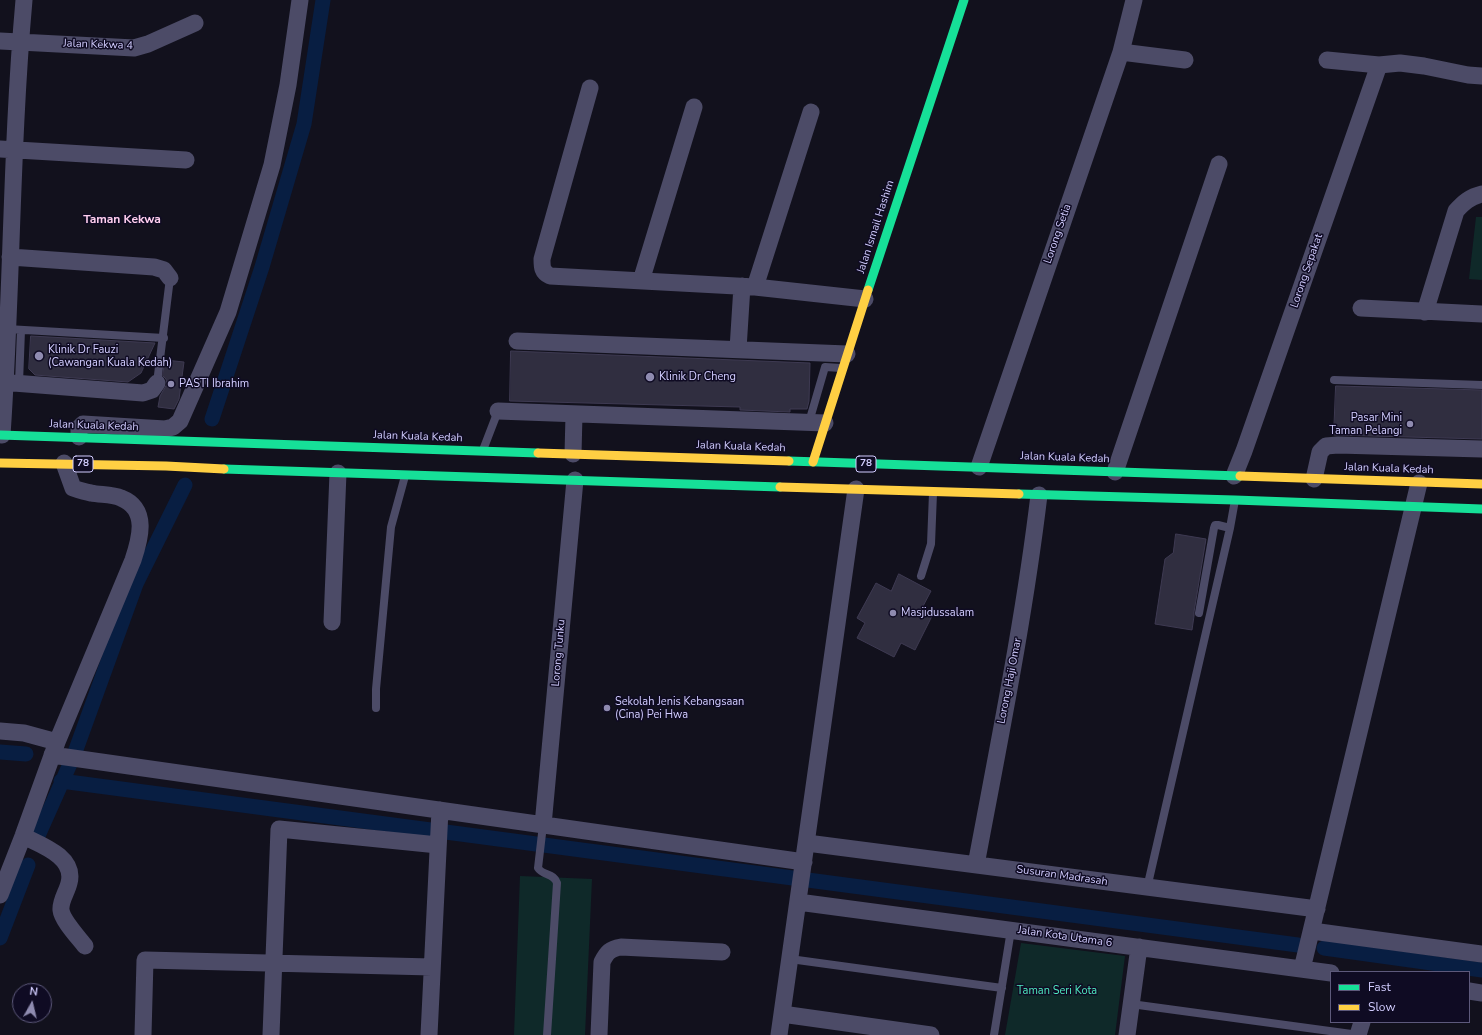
<!DOCTYPE html>
<style>
body{margin:0}
#map{position:relative;width:1482px;height:1035px;overflow:hidden;background:#12111d;font-family:"Nunito Sans",sans-serif}
canvas{display:block}
.legend{position:absolute;left:1330px;top:971px;width:140px;height:52px;box-sizing:border-box;background:#0f0b23;border:1px solid #5d597b;margin:0;padding:5px 7px;list-style:none;font-size:12px;color:#d2cdff}
.legend li{display:flex;align-items:center;gap:8px;height:20px}
.legend b{width:20px;border:1px solid #5d597b}
.north{position:absolute;left:12px;top:983px;width:40px;height:40px;box-sizing:border-box;background:#0f0b23;border:1px solid #5d597b;border-radius:50%;rotate:8deg;font-size:11px;font-weight:700;line-height:16px;text-align:center;color:#d2cdff}
.north::after{content:'';display:block;margin:auto;width:14px;height:18px;background:#8f8bb0;clip-path:polygon(50% 0,100% 100%,50% 72%,0 100%)}
</style>
<div id="map">
<canvas width="1482" height="1035"></canvas>
<ul class="legend">
<li><b style="height:5px;background:#16e098"></b>Fast</li>
<li><b style="height:5px;background:#ffcf43"></b>Slow</li>
</ul>
<div class="north">N</div>
</div>
<script>
const c = document.querySelector('canvas').getContext('2d');
c.lineJoin = 'round';
function fillPath(path, color) {
  c.fillStyle = color;
  c.fill(path, 'evenodd');
}
function stroke(path, color, width, dash) {
  c.strokeStyle = color;
  c.lineWidth = width;
  c.lineCap = dash ? 'butt' : 'round';
  c.setLineDash(dash || []);
  c.stroke(path);
}
function drawText(font, color, halo, rows, align = 'center') {
  c.font = font + ' "Nunito Sans",sans-serif';
  c.lineWidth = 3;
  c.setLineDash([]);
  c.textBaseline = 'middle';
  c.strokeStyle = halo;
  c.fillStyle = color;
  for (const [text, x, y, turn = 0] of rows) {
    c.save();
    c.translate(x, y);
    c.rotate((+turn || 0) * Math.PI / 180);
    c.textAlign = isNaN(turn) ? turn : align;
    if (halo) c.strokeText(text, 0, 0);
    c.fillText(text, 0, 0);
    c.restore();
  }
}
fillPath(new Path2D(`
 M1476 217H1482V280L1469 279Z
 M520 876 592 879 585 1035H514Z
 M1021 943 1125 956 1115 1035H1005Z`), '#0f2929');
stroke(new Path2D(`
 M212 419 262 267 304 124 323 0
 M0 752 26 754
 M61 781 1298 945
 M37 838 74 755 136 584 185 485
 M0 938 28 865
 M1324 948 1482 970`), '#081e42', 15);
const building = new Path2D(`
 M31 336 155 343 141 373 128 382 35 375 29 369Z
 M511 351 810 363 809 401 807 409H790V412L740 410V407L510 401Z
 M165 360 184 362 179 399 174 409 158 407 160 396 167 384 166 379 163 376Z
 M1336 386 1482 390V439L1334 435Z
 M1176 534 1206 539 1194 612V616L1192 630 1155 624 1165 559 1173 553Z
 M899 574 931 591 921 610 932 616 915 650 901 643 894 657 857 638 865 623 857 618 876 583 891 591Z`);
fillPath(building, '#302e40');
stroke(building, '#3e3a52', 1);
stroke(new Path2D(`
 M7 329 164 338
 M1334 380 1482 385
 M19 383 21 330
 M157 383 170 278
 M809 422 825 367 841 368
 M483 450 498 411
 M921 576 931 544 933 493
 M1199 613 1214 528 1215 525H1218L1230 528
 M376 708V689L391 527 405 476
 M543 825 538 868C543 876 554 873 557 883L547 1035
 M1147 888 1230 528 1235 500
 M790 959 1002 988
 M1131 1004 1359 1035
 M994 1035 1011 930`), '#4c4b67', 8);
stroke(new Path2D(`
 M0 41 134 48 148 44 195 23
 M1121 52 1185 60
 M1327 60 1379 65 1400 63 1424 66 1468 75 1482 76
 M590 88 542 259C542 267 542 272 550 276L755 287 865 299
 M0 149 186 160
 M10 257 154 267 164 270 170 278
 M641 281 694 107
 M755 287 811 112
 M1361 308 1482 314
 M1425 312 1456 211C1464 202 1470 197 1482 194
 M517 341 847 354
 M738 349 742 286
 M0 382 143 393 152 390 157 383
 M498 411 825 423
 M2 435C12 290 11 145 24 0
 M79 437V428L83 424 165 429 173 427 180 421 228 312 272 165 288 85 300 0
 M573 454 574 415
 M979 467 1121 52 1134 0
 M1115 472 1219 164
 M1234 476 1244 451 1379 65
 M1314 479 1320 452 1326 446 1338 445 1482 449
 M332 622 338 473
 M0 731 24 733 57 742
 M52 755 804 862
 M543 825 575 480
 M23 836C41 845 76 857 69 883 67 892 60 901 61 910 62 920 78 937 85 946
 M807 843 1317 909
 M976 865C999 742 1024 620 1039 495
 M0 895 23 836 57 742 133 560C140 539 149 509 121 498 112 494 101 495 91 493 85 492 79 490 73 488L64 463
 M798 902 1331 973
 M1312 931 1482 954
 M1302 969 1419 483
 M1469 991 1482 993
 M782 1014 931 1035
 M143 1035 145 960 432 967
 M271 1035 279 829 438 845
 M429 1035 440 810
 M599 1035 602 962C607 952 610 949 621 947L722 952
 M779 1035 856 489
 M1127 1035 1139 947
 M1358 1035 1362 1022`), '#4c4b67', 17);
stroke(new Path2D(`
 M868 290 964 0
 M0 435 538 453
 M789 461 1240 476
 M224 469 780 487
 M1019 494 1235 500 1482 509`), '#16e098', 9);
stroke(new Path2D(`
 M538 453 789 461
 M813 462 868 290
 M0 463 166 466 224 469
 M1240 476 1482 484
 M780 487 1019 494`), '#ffcf43', 9);
for (const [x, y, r, color] of [
 [39,356,5,"#8f8bb0"],
 [650,377,5,"#8f8bb0"],
 [171,384,4,"#8f8bb0"],
 [1410,424,4,"#8f8bb0"],
 [893,613,4,"#8f8bb0"],
 [607,708,4,"#8f8bb0"]
]) {
  const dot = new Path2D();
  dot.arc(x, y, r, 0, 2 * Math.PI);
  c.fillStyle = color;
  c.fill(dot);
  stroke(dot, '#0f0b23', 1.5);
}
for (const [x, y, w] of [
 [83,464,20],
 [866,464,20]
]) {
  const box = new Path2D();
  box.roundRect(x - w / 2, y - 8, w, 16, 3);
  c.fillStyle = '#0f0b23';
  c.fill(box);
  stroke(box, '#d2cdff', 1);
}
drawText('bold 10px', '#d2cdff', null, [
 ["78",83,464],
 ["78",866,464]
]);
drawText('11px', '#d2cdff', '#0f0b23', [
 ["Jalan Kekwa 4",98,45,2],
 ["Jalan Ismail Hashim",876,227,-72],
 ["Lorong Setia",1058,234,-71],
 ["Lorong Sepakat",1307,271,-71],
 ["Jalan Kuala Kedah",94,426,2],
 ["Jalan Kuala Kedah",418,437,2],
 ["Jalan Kuala Kedah",741,447,2],
 ["Jalan Kuala Kedah",1065,458,2],
 ["Jalan Kuala Kedah",1389,469,2],
 ["Lorong Tunku",559,653,-85],
 ["Lorong Haji Omar",1010,681,-79],
 ["Susuran Madrasah",1062,876,8],
 ["Jalan Kota Utama 6",1065,937,8]
]);
drawText('11px', '#d2cdff', '#0f0b23', [
 ["Klinik Dr Fauzi",48,350],
 ["(Cawangan Kuala Kedah)",48,363],
 ["Klinik Dr Cheng",659,377],
 ["PASTI Ibrahim",179,384],
 ["Pasar Mini",1402,418,"right"],
 ["Taman Pelangi",1402,431,"right"],
 ["Masjidussalam",901,613],
 ["Sekolah Jenis Kebangsaan",615,702],
 ["(Cina) Pei Hwa",615,715]
], 'left');
drawText('11px', '#4eeac0', '#0f0b23', [
 ["Taman Seri Kota",1057,991]
]);
drawText('bold 12px', '#ffcfee', '#0f0b23', [
 ["Taman Kekwa",122,220]
]);
</script>
